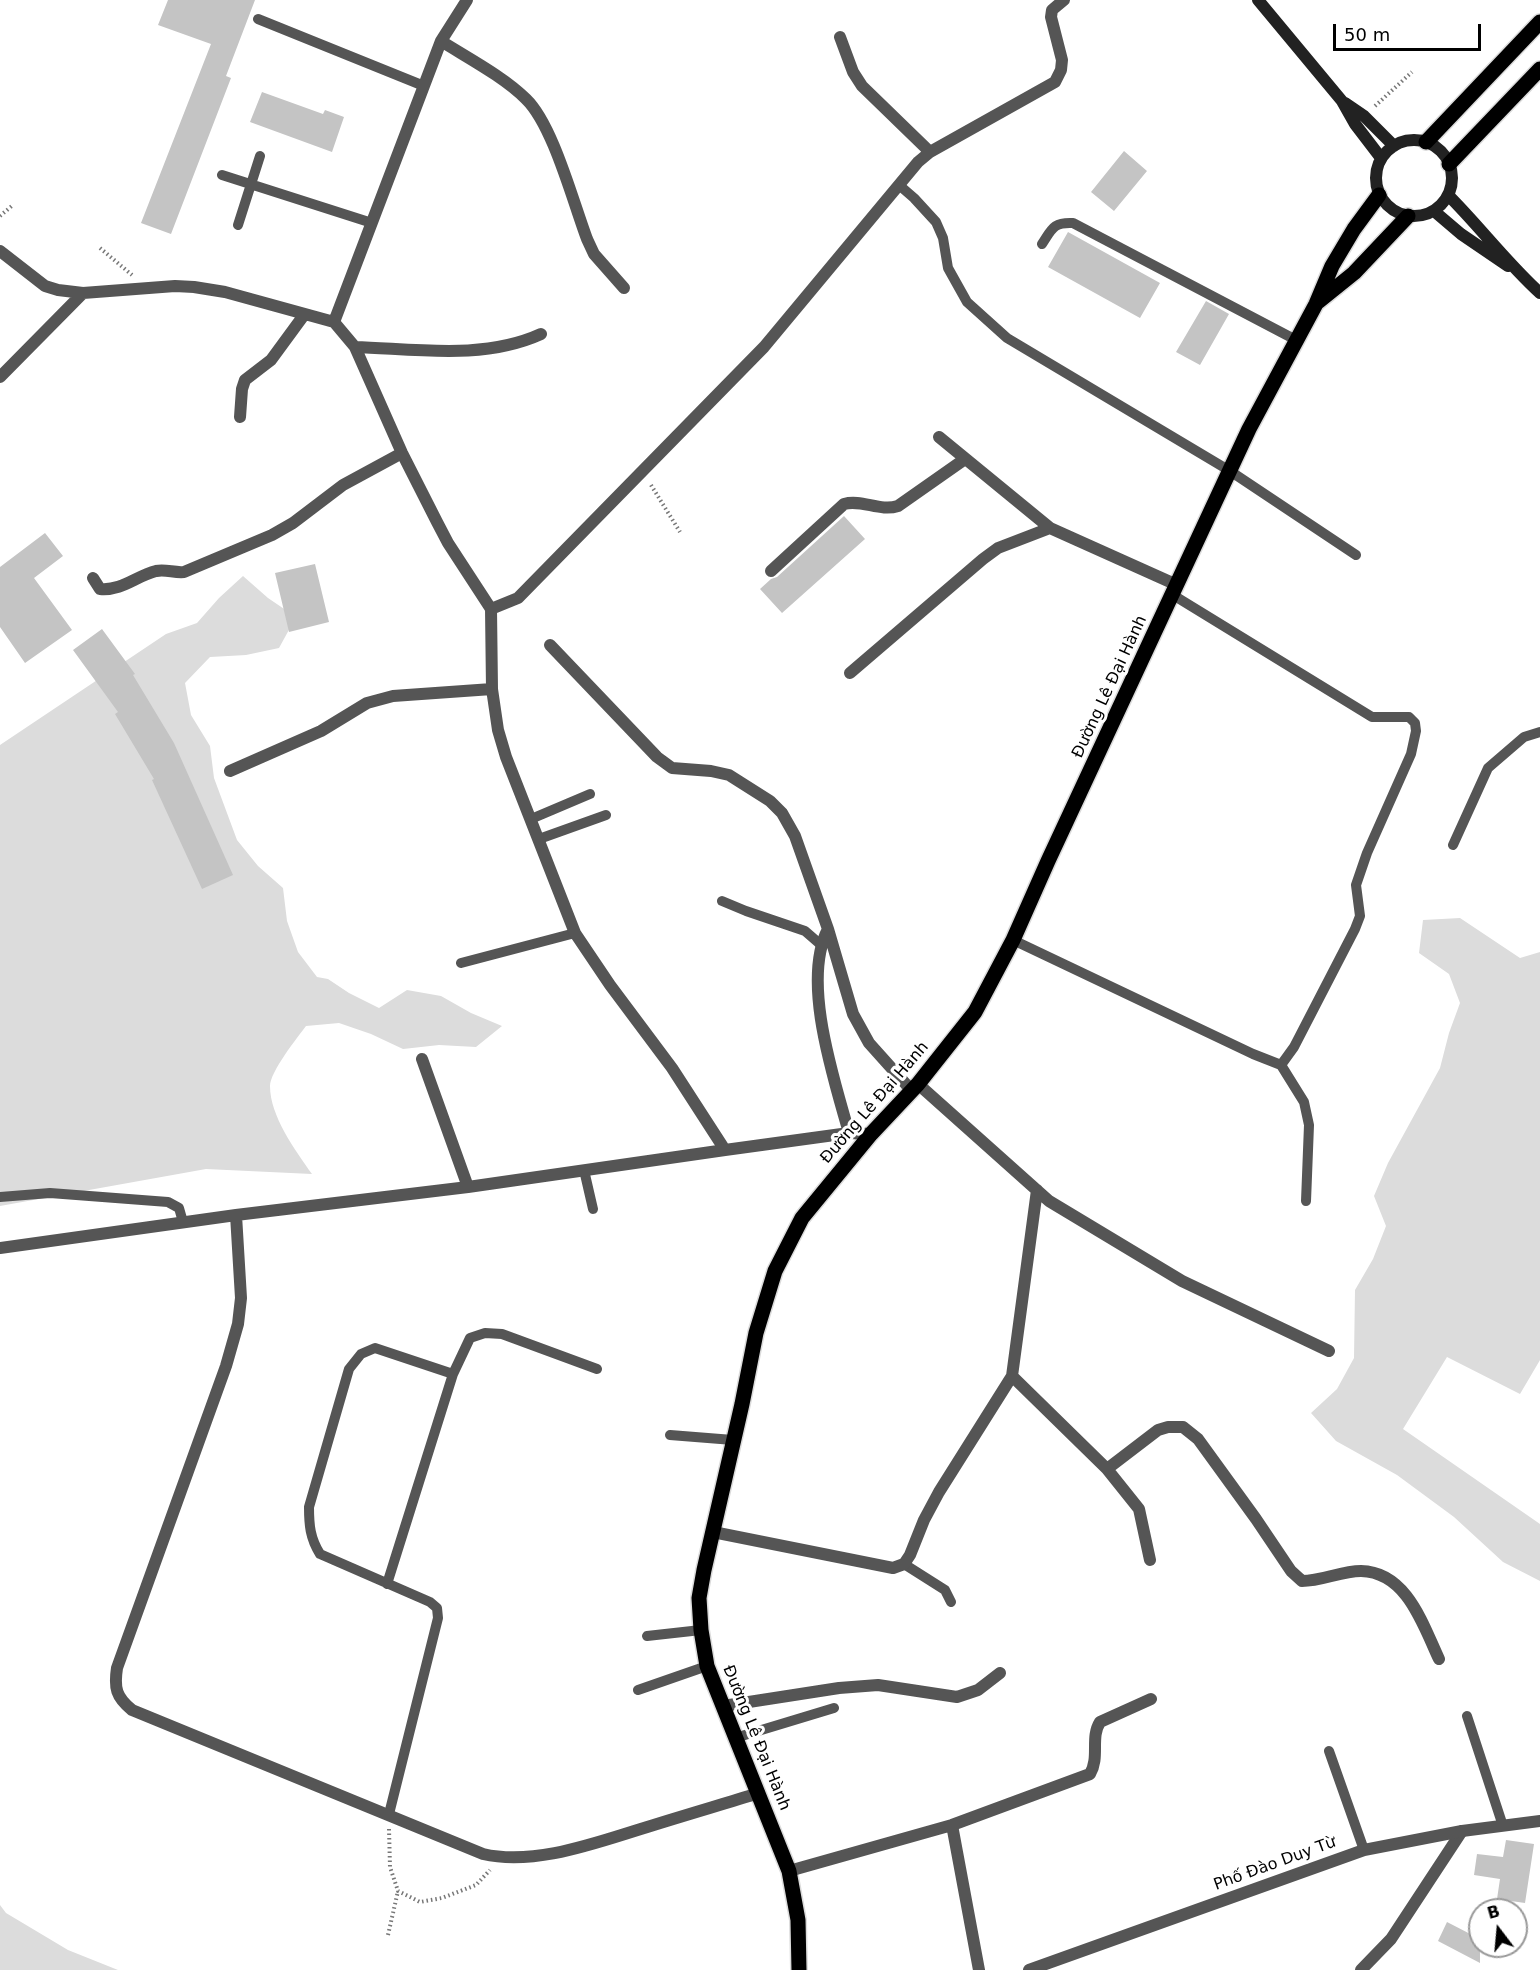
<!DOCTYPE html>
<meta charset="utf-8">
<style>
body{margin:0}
#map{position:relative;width:1540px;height:1970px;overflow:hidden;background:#fff;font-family:"DejaVu Sans",sans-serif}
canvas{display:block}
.north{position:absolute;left:1468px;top:1898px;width:60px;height:60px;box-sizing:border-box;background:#fff;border:2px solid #999;border-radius:50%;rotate:344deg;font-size:16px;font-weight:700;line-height:24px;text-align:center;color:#000}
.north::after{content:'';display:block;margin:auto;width:21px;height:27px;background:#000;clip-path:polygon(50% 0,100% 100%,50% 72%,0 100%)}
.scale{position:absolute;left:1333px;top:24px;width:148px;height:27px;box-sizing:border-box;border:3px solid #000;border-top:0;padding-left:8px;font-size:18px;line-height:21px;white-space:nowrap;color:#000;-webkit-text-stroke:4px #fff;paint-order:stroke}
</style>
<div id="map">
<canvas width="1540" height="1970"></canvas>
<div class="north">B</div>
<div class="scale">50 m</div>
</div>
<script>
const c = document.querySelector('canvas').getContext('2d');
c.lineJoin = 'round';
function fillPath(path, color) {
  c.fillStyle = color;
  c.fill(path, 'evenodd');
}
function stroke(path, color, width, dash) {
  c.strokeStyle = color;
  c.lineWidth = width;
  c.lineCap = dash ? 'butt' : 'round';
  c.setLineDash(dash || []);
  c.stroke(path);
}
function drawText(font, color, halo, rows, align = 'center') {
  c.font = font + ' "DejaVu Sans",sans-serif';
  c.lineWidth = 6;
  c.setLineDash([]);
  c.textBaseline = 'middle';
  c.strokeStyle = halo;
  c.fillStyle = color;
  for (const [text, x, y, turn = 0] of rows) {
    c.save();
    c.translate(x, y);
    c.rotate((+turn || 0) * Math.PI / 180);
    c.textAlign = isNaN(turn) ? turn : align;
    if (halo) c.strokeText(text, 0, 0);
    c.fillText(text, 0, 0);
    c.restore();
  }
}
fillPath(new Path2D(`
 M243 576 268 598 296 617 279 648 246 655 210 657 185 683 191 715 210 746 214 778 237 840 258 866 283 888 287 921 298 952 317 977 328 979 349 993 379 1008 407 990 441 996 471 1013 502 1026 476 1047 439 1045 403 1049 371 1034 339 1023 306 1026C297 1038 270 1072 270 1086 270 1116 295 1150 312 1174L206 1169 0 1206V745L166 634 197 623 219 598Z
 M1460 918 1520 958 1540 952V1360L1520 1394 1447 1357 1403 1429 1540 1524V1581L1503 1562 1454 1517 1397 1475 1336 1441 1311 1413 1337 1389 1354 1358 1355 1290 1373 1259 1386 1226 1374 1196 1388 1163 1440 1068 1449 1033 1460 1003 1449 974 1419 953 1423 920Z
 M0 1905 6 1913 68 1950 118 1970H0Z`), '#dcdcdc');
fillPath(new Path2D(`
 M168 0H255L226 76 231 78 171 234 141 223 211 44 158 25Z
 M262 92 323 114 325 110 344 117 332 152 250 122Z
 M1124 151 1147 171 1114 211 1091 192Z
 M1068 232 1160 283 1140 318 1048 267Z
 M1206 301 1229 314 1200 365 1176 352Z
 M844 516 865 539 782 613 760 589 771 579 777 577Z
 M45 533 63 556 34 578 72 630 25 663 0 627V567Z
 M315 564 329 622 289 632 275 573Z
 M102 629 135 674 133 675 174 743 233 875 202 889 152 780 154 779 115 714 118 712 73 650Z
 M1506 1840 1534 1844 1525 1903 1497 1899 1500 1879 1474 1875 1477 1854 1503 1857Z
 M1447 1922 1480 1939V1963L1438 1941Z`), '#c4c4c4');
const primary = new Path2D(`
 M1426 142 1540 22
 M1449 164 1540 69
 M1318 302 1354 273 1408 216
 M799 1970 798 1920 789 1871 707 1666 701 1630 699 1598 704 1570 742 1404 756 1333 775 1271 802 1218 871 1134 918 1084 975 1012 1013 940 1048 861 1249 429 1316 304 1332 266 1354 229 1379 195`);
stroke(primary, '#dbdbdb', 18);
stroke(new Path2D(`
 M1375 106 1412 72
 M0 216 13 205
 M100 248 132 275
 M651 485 680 532
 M389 1829 390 1867 398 1891 420 1902 442 1898 476 1885 490 1870
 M388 1935 398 1891`), '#777', 4, [1.5, 3]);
stroke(new Path2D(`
 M258 19 424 86
 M222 175 372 223
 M899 185 914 198 936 222 943 238 948 268 967 302 1007 338 1230 471 1356 555
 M238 225 260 156
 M1042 244C1052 229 1053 222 1073 223L1296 340
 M531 819 590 794
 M539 839 606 815
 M1453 845 1488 768 1524 737 1540 732
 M722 901 746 911 805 931 820 944
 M1013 940 1253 1054 1281 1065 1294 1047 1355 929 1360 916 1356 885 1367 853 1411 754 1416 731 1415 723 1409 717H1372L1173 595
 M461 963 575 933
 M1281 1065 1304 1102 1309 1125 1306 1201
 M584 1170 593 1209
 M0 1197 50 1193 168 1202 179 1208 183 1222
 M670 1435 733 1440
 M904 1564 945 1590 951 1602
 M387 1584 453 1374
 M647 1636 701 1630
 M638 1690 707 1666
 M1467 1716 1503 1826
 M735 1738 834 1708
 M1329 1751 1364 1850
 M389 1814 438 1618 437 1608 430 1602 320 1554C310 1538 309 1525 309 1507L349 1369 361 1354 375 1348 453 1374 470 1338 485 1333 502 1334 597 1369`), '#555', 10);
stroke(new Path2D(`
 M840 37 853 72 862 86 930 152
 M441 41C468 58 504 77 526 99 553 125 573 202 587 239L594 254 624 288
 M0 251 45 286 58 290 83 293 175 286 194 287 225 292 334 322 355 347 402 453 437 522 448 543 491 609 492 689 498 730 506 757 575 933 610 985 672 1068 725 1150
 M334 322 441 41 467 0
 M355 347C417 349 484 360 541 334
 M0 377 83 293
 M240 417 242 389 245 380 271 360 304 315
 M939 437 1050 528 1177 585
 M771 571 844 504C862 499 880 512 898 506L965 459
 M93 578 100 589C122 591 136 576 156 571 166 569 174 573 184 572L272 535 293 523 343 485 402 453
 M491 609 518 598 764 347 918 162 930 152 1055 82 1061 70 1062 60 1051 17 1052 10 1064 0
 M550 645 657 757 672 768 711 771 729 775 770 801 782 813 795 836 828 929C801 981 834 1079 849 1133
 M850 673 983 559 998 548 1050 528
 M230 771 321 731 367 703 393 696 492 689
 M828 929 853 1014 869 1043 912 1091
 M422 1059 468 1187
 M918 1084 1049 1201 1182 1281 1329 1351
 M236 1215 241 1298 238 1324 226 1366 117 1668C114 1688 116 1697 132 1710L483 1854C534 1866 595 1843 644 1828 682 1816 720 1805 759 1793
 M0 1248 236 1215 468 1187 725 1150 849 1133 871 1134
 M1012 1376 1107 1469 1139 1509 1150 1560
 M1107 1469 1158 1430 1168 1427H1183L1198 1439 1256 1519 1291 1571 1302 1581C1322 1581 1341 1571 1361 1571 1407 1572 1423 1625 1439 1659
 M713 1532 893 1568 904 1564 910 1555 924 1520 939 1492 1012 1376 1037 1190
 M723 1706 839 1688 878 1685 957 1697 978 1690 1000 1673
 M952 1825 979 1970
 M789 1871 952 1825 1090 1774C1100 1757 1090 1738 1100 1722L1151 1699
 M1361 1970 1391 1939 1462 1831`), '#555', 12);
stroke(new Path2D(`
 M1029 1970 1364 1850 1462 1831 1540 1821`), '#555', 12);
stroke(new Path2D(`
 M1258 0 1342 101 1355 124 1381 158
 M1345 103 1364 116 1394 146
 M1376 178a38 38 0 1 1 76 0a38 38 0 1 1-76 0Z
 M1448 195C1480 227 1507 263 1540 293
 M1434 211 1461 234 1508 266`), '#222', 12);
stroke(primary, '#000', 15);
drawText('16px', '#000', '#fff', [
 ["Đường Lê Đại Hành",1110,687,-65],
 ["Đường Lê Đại Hành",875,1103,-49],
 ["Đường Lê Đại Hành",756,1738,68],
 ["Phố Đào Duy Từ",1275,1864,-20]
]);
</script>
